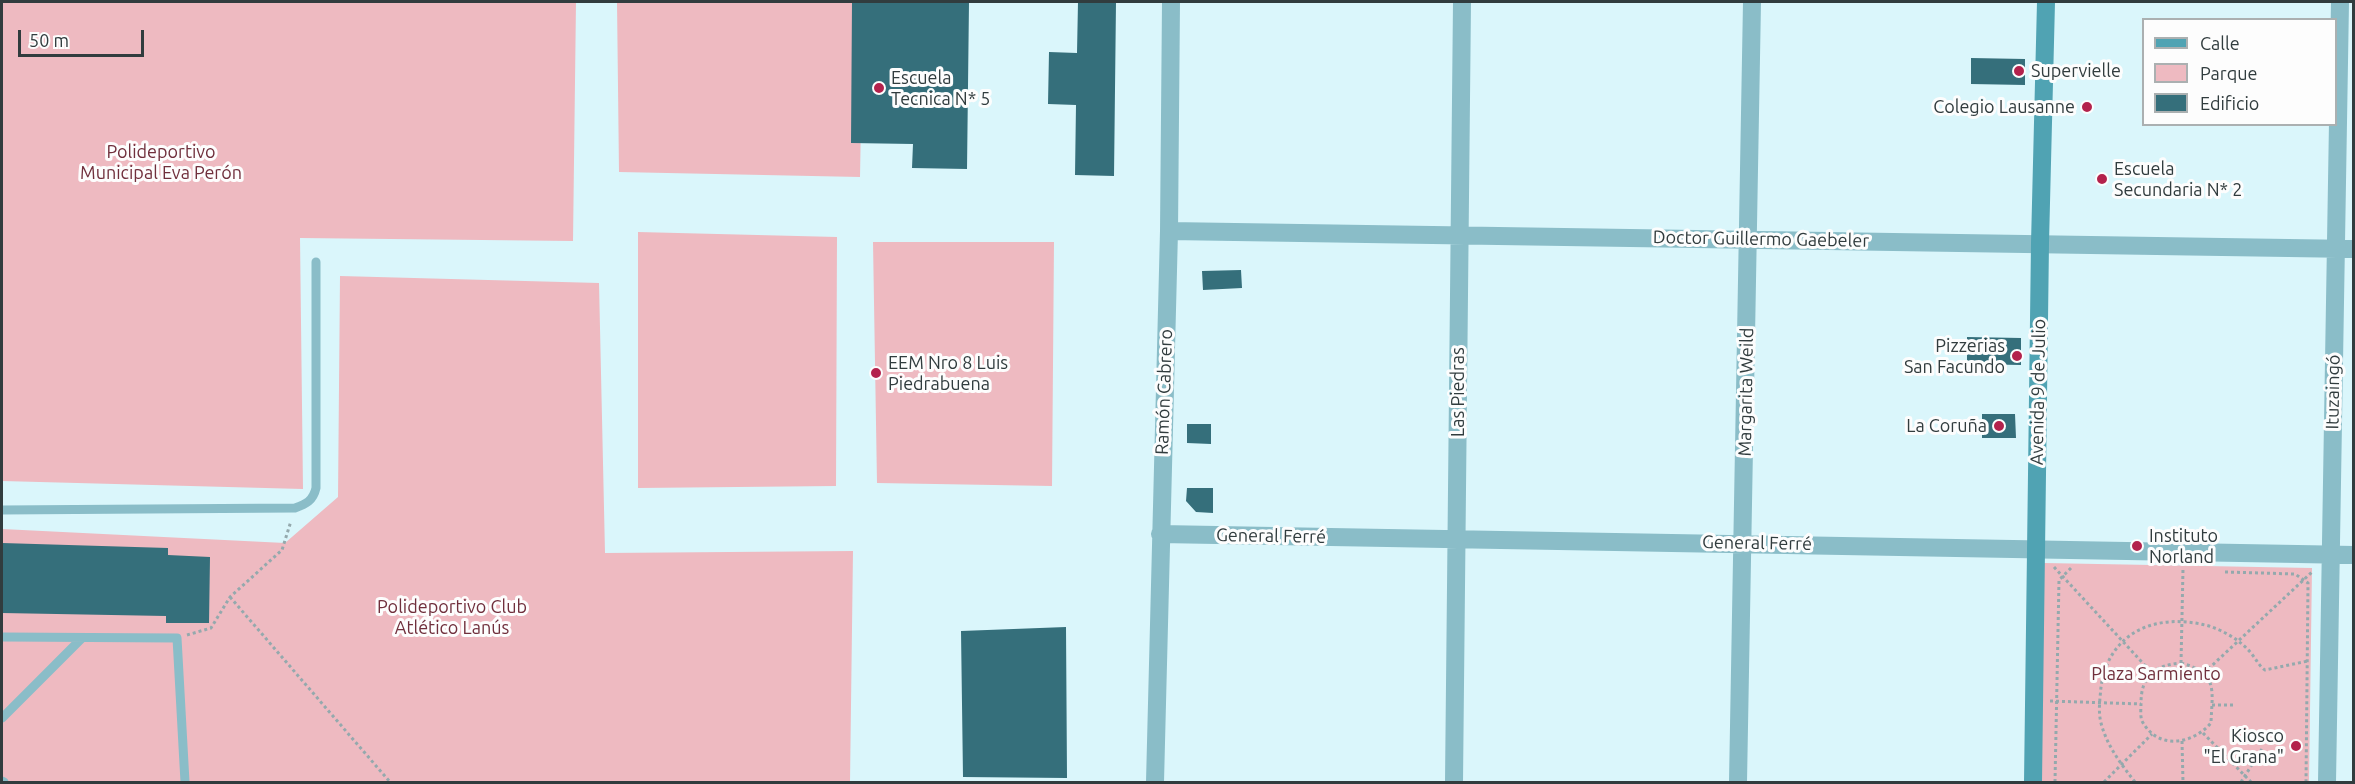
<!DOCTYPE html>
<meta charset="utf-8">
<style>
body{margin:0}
#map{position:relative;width:2355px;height:784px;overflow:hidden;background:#daf6fb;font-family:Ubuntu,sans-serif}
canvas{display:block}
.frame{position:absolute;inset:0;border:3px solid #313c3e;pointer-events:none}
.legend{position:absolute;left:2142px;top:18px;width:195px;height:108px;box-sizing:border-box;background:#fdfdfd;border:2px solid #abb0b1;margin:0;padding:8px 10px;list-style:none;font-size:18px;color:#313c3e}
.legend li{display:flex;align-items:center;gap:12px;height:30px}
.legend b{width:30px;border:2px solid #abb0b1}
.scale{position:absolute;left:18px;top:30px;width:126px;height:27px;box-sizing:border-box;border:3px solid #313c3e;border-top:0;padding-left:8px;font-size:18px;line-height:21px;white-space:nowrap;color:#313c3e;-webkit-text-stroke:4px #fdfdfd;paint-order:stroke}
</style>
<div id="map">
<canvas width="2355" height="784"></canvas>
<div class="frame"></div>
<ul class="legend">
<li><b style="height:8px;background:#50a3b3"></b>Calle</li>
<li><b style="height:16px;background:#eebac1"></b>Parque</li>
<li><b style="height:16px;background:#356f7b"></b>Edificio</li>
</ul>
<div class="scale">50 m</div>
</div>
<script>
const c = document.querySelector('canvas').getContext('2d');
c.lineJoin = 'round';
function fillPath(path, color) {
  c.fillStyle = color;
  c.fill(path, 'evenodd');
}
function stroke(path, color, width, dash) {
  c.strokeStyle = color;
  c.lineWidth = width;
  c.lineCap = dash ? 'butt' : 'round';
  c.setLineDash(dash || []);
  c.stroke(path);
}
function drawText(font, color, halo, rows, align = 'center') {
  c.font = font + ' Ubuntu,sans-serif';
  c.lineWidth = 6;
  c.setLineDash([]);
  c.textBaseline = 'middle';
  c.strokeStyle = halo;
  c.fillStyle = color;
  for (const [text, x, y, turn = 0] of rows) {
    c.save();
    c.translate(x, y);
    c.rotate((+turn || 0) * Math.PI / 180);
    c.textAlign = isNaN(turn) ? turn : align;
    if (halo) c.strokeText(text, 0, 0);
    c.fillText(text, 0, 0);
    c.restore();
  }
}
fillPath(new Path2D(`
 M2 2H576L573 241 300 238 303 489 2 481Z
 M617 2H867L863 4 860 177 619 172Z
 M638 232 837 237 836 486 638 488Z
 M873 242H1054L1052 486 877 483Z
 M340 276 599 283 605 553 853 551 850 782H2V529L285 543 338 497Z
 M2044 563 2312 568 2309 782H2041Z`), '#eebac1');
fillPath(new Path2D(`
 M852 2H969L967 169 912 168 913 144 851 143Z
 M1078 2H1116L1114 176 1075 175 1076 105 1048 104 1049 52 1077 53Z
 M1971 58 2025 59V85L1971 84Z
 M1241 270 1242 288 1203 290 1202 271Z
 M1967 337 2021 338V365L1967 364Z
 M1982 414H2015L2016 438H1982Z
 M1187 424H1211V444L1187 443Z
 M1187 488H1213V513L1196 512 1186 501Z
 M2 543 168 548V555L210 557 209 623H166V616L2 613Z
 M1066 627 1067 778 963 777 961 631Z`), '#356f7b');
stroke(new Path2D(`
 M2054 567 2152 673
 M2225 572 2295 574 2308 583 2306 782
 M230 597 390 782
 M187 635 211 628 230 597 282 550 291 521
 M2181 663C2219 673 2212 691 2211 723 2193 744 2158 751 2142 721 2140 716 2141 708 2141 703 2141 676 2155 665 2181 663Z
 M2181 663 2183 569
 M2204 673 2312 572
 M2050 701 2141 704
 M2212 705H2235
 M2203 733 2251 782
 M2182 741 2183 782
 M2055 782 2059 580 2072 567
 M2104 782 2152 734
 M2135 782C2121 764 2107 746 2101 723 2098 711 2100 699 2101 687 2109 631 2157 612 2209 626 2224 631 2240 640 2251 653 2256 659 2259 666 2265 670L2308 661
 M2241 782 2262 749`), '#94a9ad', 3, [3, 3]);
stroke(new Path2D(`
 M2 510 295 508C306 504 313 501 316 488V262
 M2 637 177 638 185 782
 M2 718 82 638
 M2 781 4 782`), '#8abdc8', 9);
stroke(new Path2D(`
 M1169 231 2354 249
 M1160 534 2354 555
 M1155 782 1169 231 1171 2
 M1454 782 1462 2
 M1738 782 1752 2
 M2327 782 2340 2`), '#8abdc8', 18);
stroke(new Path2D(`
 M2033 782 2040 243 2046 2`), '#50a3b3', 18);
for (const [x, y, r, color] of [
 [2019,71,6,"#b3224c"],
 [879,88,6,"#b3224c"],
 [2087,107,6,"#b3224c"],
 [2102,179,6,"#b3224c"],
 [2017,356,6,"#b3224c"],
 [876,373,6,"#b3224c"],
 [1999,426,6,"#b3224c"],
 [2137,546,6,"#b3224c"],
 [2296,746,6,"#b3224c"]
]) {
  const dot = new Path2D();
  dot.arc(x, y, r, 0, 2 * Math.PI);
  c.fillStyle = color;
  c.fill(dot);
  stroke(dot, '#fdfdfd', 2);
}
drawText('18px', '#313c3e', '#fdfdfd', [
 ["Supervielle",2031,71],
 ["Escuela",891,78],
 ["Tecnica N* 5",891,99],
 ["Colegio Lausanne",2075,107,"right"],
 ["Escuela",2114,169],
 ["Secundaria N* 2",2114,190],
 ["Pizzerias",2005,346,"right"],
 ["San Facundo",2005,367,"right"],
 ["EEM Nro 8 Luis",888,363],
 ["Piedrabuena",888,384],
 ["La Coruña",1987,426,"right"],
 ["Instituto",2149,536],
 ["Norland",2149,557],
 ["Kiosco",2284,736,"right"],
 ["\"El Grana\"",2284,757,"right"]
], 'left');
drawText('18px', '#702f3c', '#fdfdfd', [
 ["Polideportivo",161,152],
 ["Municipal Eva Perón",161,173],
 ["Polideportivo Club",452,607],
 ["Atlético Lanús",452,628],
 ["Plaza Sarmiento",2156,674]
]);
drawText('18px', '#313c3e', '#fdfdfd', [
 ["Doctor Guillermo Gaebeler",1761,239,1],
 ["Ramón Cabrero",1164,392,-88],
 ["Las Piedras",1458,392,-90],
 ["Margarita Weild",1746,392,-89],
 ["Avenida 9 de Julio",2038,392,-89],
 ["Ituzaingó",2333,392,-89],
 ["General Ferré",1271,536,1],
 ["General Ferré",1757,543,1]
]);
</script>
